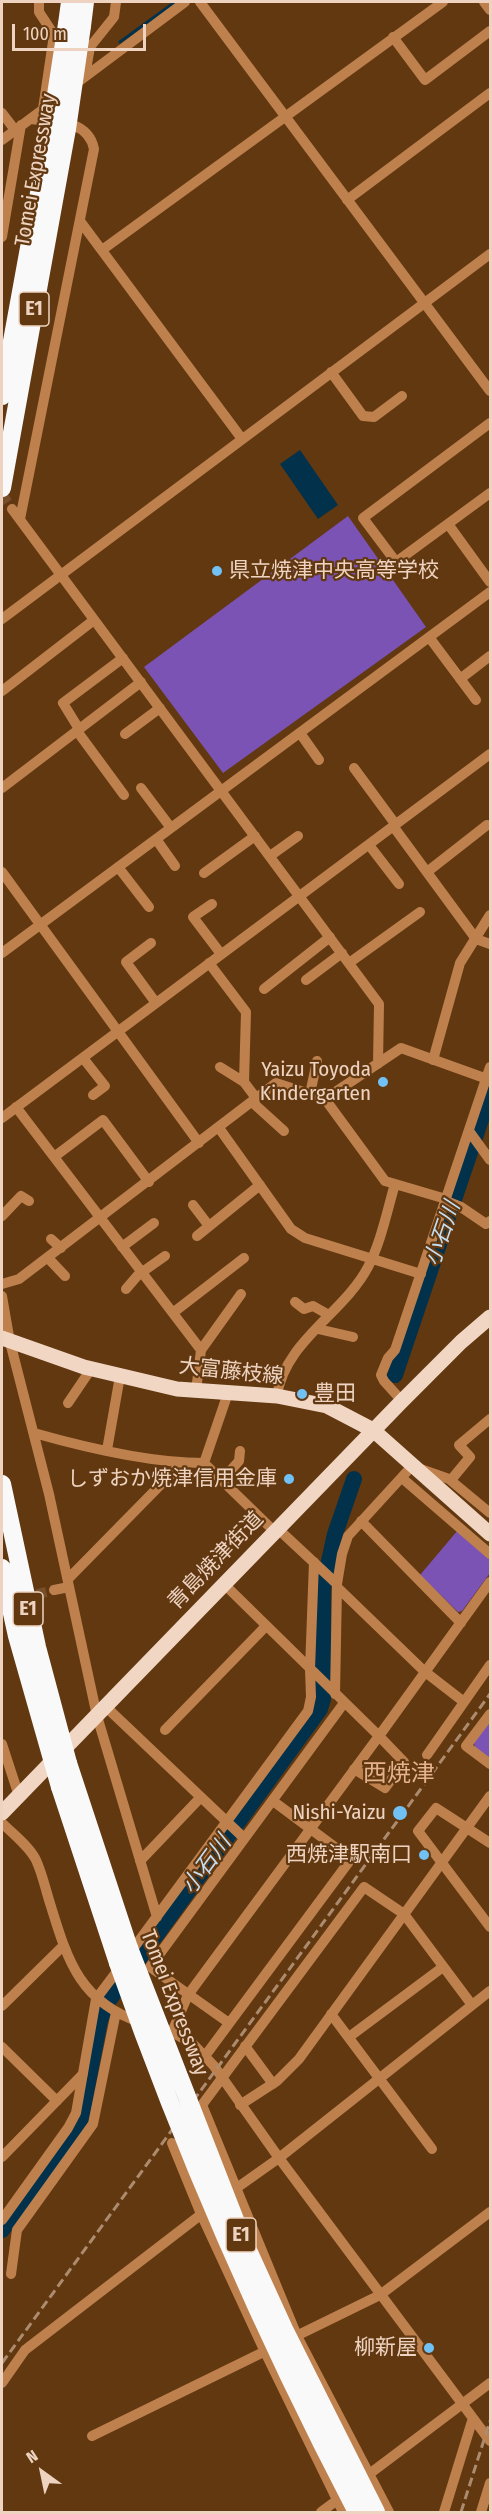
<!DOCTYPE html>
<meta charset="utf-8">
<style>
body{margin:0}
#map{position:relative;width:492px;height:2514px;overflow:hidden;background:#623811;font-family:"Fira Sans Condensed",sans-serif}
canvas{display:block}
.frame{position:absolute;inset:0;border:3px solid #edd3c0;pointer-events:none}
.north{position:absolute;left:12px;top:2442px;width:60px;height:60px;-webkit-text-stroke:4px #623811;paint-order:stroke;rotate:327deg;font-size:16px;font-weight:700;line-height:24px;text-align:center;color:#edd3c0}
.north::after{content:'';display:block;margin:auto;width:21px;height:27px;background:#edd3c0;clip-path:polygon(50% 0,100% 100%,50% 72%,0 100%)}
.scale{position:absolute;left:12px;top:24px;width:134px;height:27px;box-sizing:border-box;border:3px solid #edd3c0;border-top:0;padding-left:8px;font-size:18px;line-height:21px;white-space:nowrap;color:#edd3c0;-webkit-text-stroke:4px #623811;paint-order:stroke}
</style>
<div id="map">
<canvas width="492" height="2514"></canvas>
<div class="frame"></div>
<div class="north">N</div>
<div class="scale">100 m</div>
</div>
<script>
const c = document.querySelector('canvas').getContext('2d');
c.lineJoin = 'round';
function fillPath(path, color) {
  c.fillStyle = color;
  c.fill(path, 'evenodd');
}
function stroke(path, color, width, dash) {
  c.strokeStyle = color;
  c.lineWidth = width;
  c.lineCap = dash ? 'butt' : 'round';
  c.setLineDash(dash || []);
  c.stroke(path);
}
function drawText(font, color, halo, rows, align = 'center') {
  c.font = font + ' "Fira Sans Condensed","Noto Sans JP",sans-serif';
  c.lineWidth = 4.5;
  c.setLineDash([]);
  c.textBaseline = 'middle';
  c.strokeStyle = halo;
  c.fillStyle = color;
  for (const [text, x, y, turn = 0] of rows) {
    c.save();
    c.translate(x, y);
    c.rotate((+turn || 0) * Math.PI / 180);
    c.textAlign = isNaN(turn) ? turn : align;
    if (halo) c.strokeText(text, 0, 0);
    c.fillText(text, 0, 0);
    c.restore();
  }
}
fillPath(new Path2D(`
 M348 516 426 627 223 773 144 667Z
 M458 1530 480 1547 490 1560V1573L462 1611 458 1612 420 1575Z
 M490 1720V1760L475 1748 474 1743Z`), '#7a53b5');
fillPath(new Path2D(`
 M300 450 338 505 318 519 280 464Z`), '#02314b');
stroke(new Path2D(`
 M120 42 175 2`), '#02314b', 3);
stroke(new Path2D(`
 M395 1375 490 1093
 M2 2230 81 2119 100 2020 109 2000 320 1709 323 1699V1588L335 1534 354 1479`), '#02314b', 16);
stroke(new Path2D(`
 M2 494 12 509
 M22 1598 54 1590`), '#774f2b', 10, [10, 5]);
stroke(new Path2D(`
 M39 2V12L54 35 43 109
 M200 2 490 391
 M484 2 490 10
 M393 37 425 80 490 31
 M85 76 90 47 114 17 116 2
 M74 85 185 2
 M2 113 15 130
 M2 140 57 99
 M347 200 490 93
 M80 221 242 439
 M2 237 21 125
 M102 250 443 2
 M331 372 363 416 374 417 402 396
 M490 423 363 518 396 562 490 493
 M12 509 379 1004 378 1064
 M20 519 94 149C88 119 55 122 30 119
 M448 524 490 582
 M2 619 490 254
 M429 637 476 700
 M460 679 490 656
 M2 691 94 620
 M79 729 63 703 123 658
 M77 731 124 795
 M300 733 319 760
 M125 734 160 708
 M354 768 396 825
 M2 788 141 682
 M141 788 171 828
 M393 826 476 939 490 944
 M156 839 175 866
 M369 845 399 884
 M270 856 298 836
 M118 867 149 907
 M2 872 199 1143
 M427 872 487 825
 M204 873 255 836
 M212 904 193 917 221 954
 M151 943 126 962 156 1003
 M2 953 490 592
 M209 963 246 1012 244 1082
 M349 963 420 912
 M306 980 342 953
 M264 989 330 937
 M83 1058 105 1086 93 1095
 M433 1060 460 963 490 915
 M220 1067 244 1082 256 1098
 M310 1094 317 1061
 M325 1099 385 1181 446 1199
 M252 1102 284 1131
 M16 1107 201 1350 196 1391
 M2 1118 490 754
 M219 1128 291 1229 305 1238 421 1274
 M469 1131 490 1160
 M54 1157 103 1120 149 1182
 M446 1201 461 1207 486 1224 490 1221
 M193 1205 209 1226
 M2 1216 21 1196 29 1201
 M197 1236 260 1185
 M51 1239 61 1248
 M122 1247 154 1223
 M48 1258 65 1276
 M2 1284 19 1279 276 1083 325 1099 401 1048 490 1080
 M126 1289 138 1275 165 1256
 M2 1296 10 1342 49 1494 97 1716 157 1917
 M295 1302 304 1309 313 1306 329 1315
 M174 1312 244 1258
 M318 1329 353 1337
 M201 1350 241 1294
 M277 1396C284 1342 344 1313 368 1267 381 1242 387 1211 395 1184
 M402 1401 384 1381 381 1375 388 1358 395 1350 490 1067
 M68 1403 91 1369
 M34 1433C87 1448 149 1463 204 1463L228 1393
 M107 1450 120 1376
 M204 1463 274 1531
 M402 1478 490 1554
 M222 1480 239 1461 240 1451
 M451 1480 470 1457 459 1445 490 1419
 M361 1521 461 1623
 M277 1528 337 1584V1587L424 1671 464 1702
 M68 1579 177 1468 178 1463
 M337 1584 342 1554 348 1536 412 1466 449 1479 490 1513
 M54 1590 69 1587
 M335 1694 337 1587
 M105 1706 244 1838
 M490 1714 466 1746 490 1764
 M165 1730 266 1626
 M2 1744 19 1796
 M427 1755 490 1665
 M354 1769 385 1788 404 1762 379 1736 490 1582
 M2 1823C13 1834 29 1846 36 1860 42 1873 45 1887 49 1900 67 1958 78 2002 142 2023
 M490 1843 436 1808 418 1831 490 1927
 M140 1861 201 1797
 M130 1953 308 1711 311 1697 310 1669 314 1562
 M2 2006 63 1946
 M331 2014 432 2149
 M229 2023 150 1967 344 1703
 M160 2028 172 2032 194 2045 214 2066 279 2158 490 2441
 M172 2032 188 1995 379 1736 224 1584
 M349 2037 443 1967
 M245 2046 273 2084
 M2 2047 57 2101
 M205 2056 351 1859 273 1801
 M240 2105 277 2081 299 2059 490 1796
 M172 2143 201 2214 265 2352 343 2512
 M2 2157 83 2074
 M231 2192 279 2158 490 1991
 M2 2220 68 2128 76 2113 96 1999 121 1966
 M11 2274 17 2230 93 2124 116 2012
 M2 2383 25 2350 216 2203
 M92 2436 380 2295 490 2212
 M364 2478 490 2383
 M321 2512 340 2498
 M389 2512 297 2336 202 2105 364 1887 404 1914 472 2005
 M444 2512 473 2418
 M481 2512 490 2483`), '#be814d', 10);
stroke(new Path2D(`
 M2 1338 84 1367 177 1389 277 1396 327 1406 373 1430 490 1534
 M2 1813 402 1401 461 1342 490 1317`), '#f0d6c3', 15);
stroke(new Path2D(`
 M67 24 70 2
 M82 26 85 2
 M2 396 51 127
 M2 488 67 129
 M68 1763 129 1948
 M60 1787 118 1963`), '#f9f9f9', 18);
stroke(new Path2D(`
 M2 2363 490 1694
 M461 2512 490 2421`), '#ac8b6f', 3, [9, 4.5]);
stroke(new Path2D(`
 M51 127 67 24
 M67 129 82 26
 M2 1484 37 1647 68 1763
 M2 1568 17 1636 60 1787
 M129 1948 241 2235 284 2329 376 2512
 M118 1963C184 2151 265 2336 357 2512`), '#f9f9f9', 18);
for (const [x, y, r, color] of [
 [217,571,6,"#72c1f5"],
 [383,1082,6,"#72c1f5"],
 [302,1394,6,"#72c1f5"],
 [289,1479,6,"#72c1f5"],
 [400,1813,8,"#72c1f5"],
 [424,1855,6,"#72c1f5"],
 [429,2348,6,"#72c1f5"]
]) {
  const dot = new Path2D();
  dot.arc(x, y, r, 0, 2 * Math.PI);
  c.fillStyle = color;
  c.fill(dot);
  stroke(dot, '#623811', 2);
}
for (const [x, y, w] of [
 [34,309,30],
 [28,1609,30],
 [241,2235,30]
]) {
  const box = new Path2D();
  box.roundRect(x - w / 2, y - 17, w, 34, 4.5);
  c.fillStyle = '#623811';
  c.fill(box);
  stroke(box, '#edd3c0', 1.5);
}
drawText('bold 20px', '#edd3c0', null, [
 ["E1",34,309],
 ["E1",28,1609],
 ["E1",241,2235]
]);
drawText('21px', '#edd3c0', '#623811', [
 ["Tomei Expressway",36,170,-80],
 ["大富藤枝線",231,1372,6],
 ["青島焼津街道",216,1561,-46],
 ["Tomei Expressway",174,2003,69]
]);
drawText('21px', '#edd3c0', '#623811', [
 ["県立焼津中央高等学校",229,571,"left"],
 ["Yaizu Toyoda",371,1070],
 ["Kindergarten",371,1094],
 ["豊田",314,1394,"left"],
 ["しずおか焼津信用金庫",277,1479],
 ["Nishi-Yaizu",386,1813],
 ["西焼津駅南口",412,1855],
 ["柳新屋",417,2348]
], 'right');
drawText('italic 22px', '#c4dff2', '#623811', [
 ["小石川",443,1234,-71],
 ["小石川",207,1865,-54]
]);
drawText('24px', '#e5b38b', '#623811', [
 ["西焼津",399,1774]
]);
</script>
